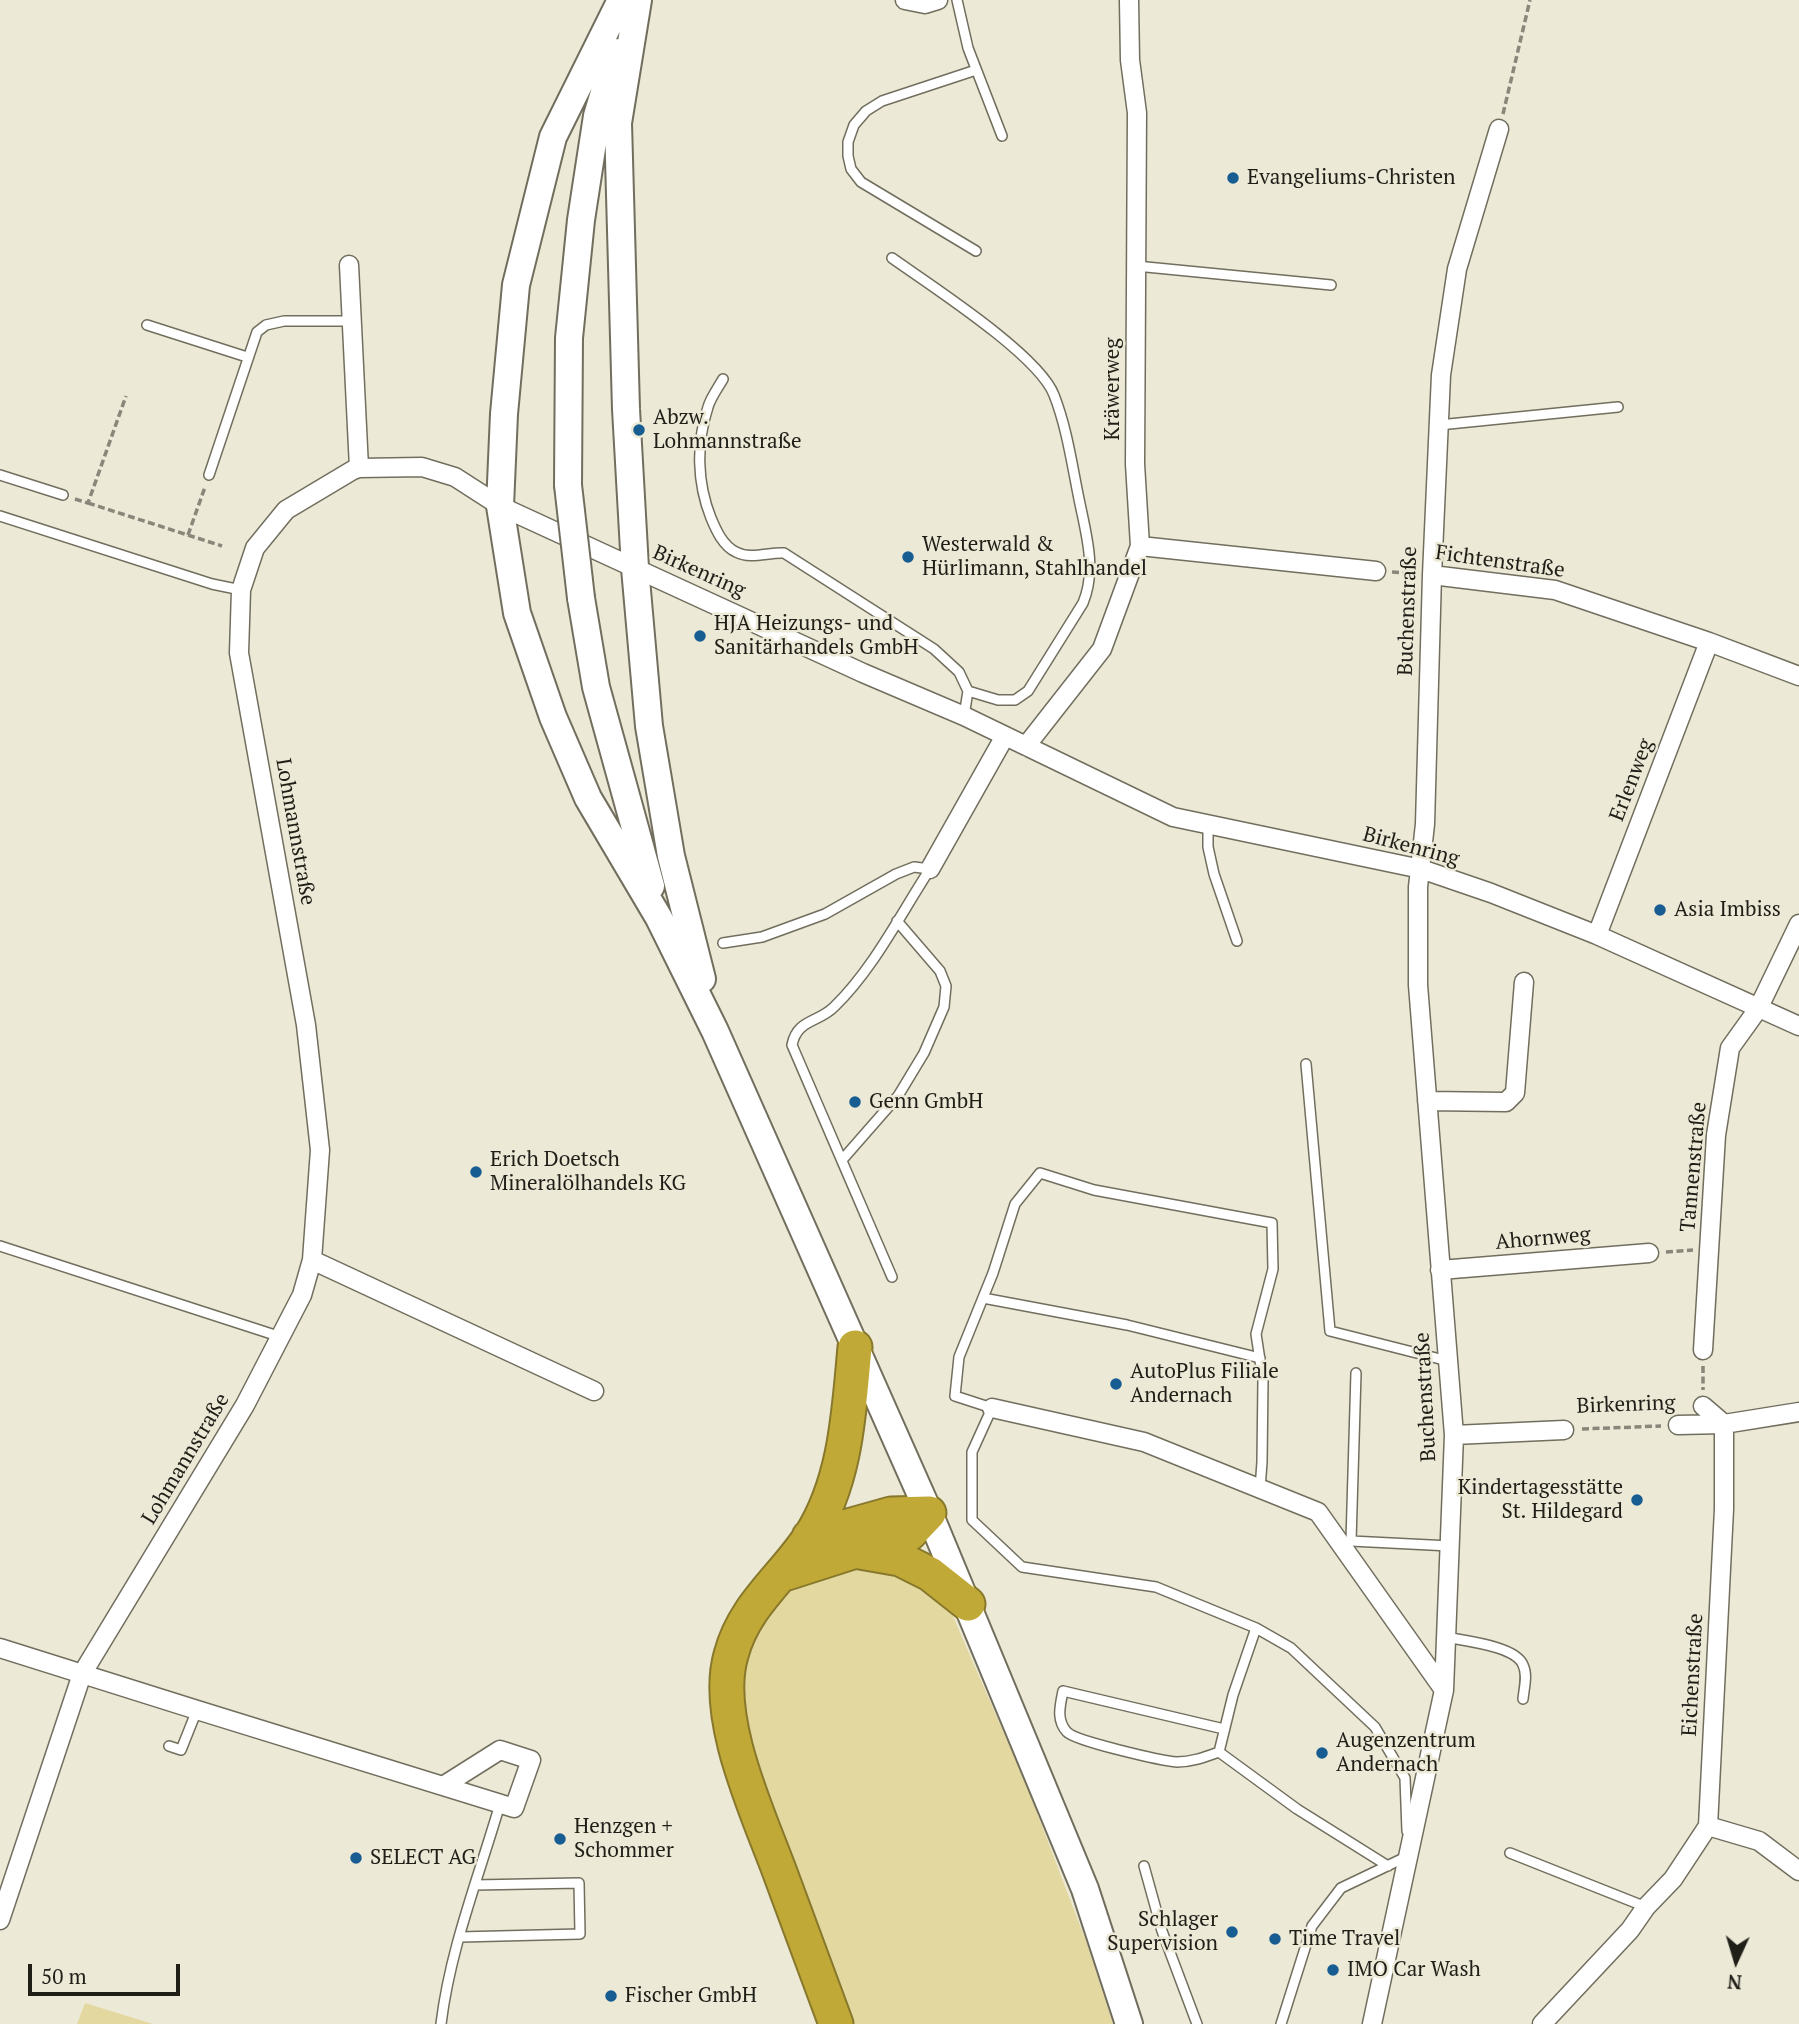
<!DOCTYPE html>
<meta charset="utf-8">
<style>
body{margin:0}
#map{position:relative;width:1799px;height:2024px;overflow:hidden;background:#ece9d7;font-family:"PT Serif",serif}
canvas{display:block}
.north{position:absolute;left:1701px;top:1926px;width:70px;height:70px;-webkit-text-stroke:5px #ece9d7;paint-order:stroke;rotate:184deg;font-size:19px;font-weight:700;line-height:28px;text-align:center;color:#1f1e17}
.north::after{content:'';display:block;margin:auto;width:24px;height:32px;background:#1f1e17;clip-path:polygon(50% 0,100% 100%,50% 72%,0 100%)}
.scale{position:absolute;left:28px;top:1964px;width:152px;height:32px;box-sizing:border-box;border:4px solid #1f1e17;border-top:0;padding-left:9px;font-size:21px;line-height:24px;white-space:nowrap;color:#1f1e17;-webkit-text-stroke:5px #ece9d7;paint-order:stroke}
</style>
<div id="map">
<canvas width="1799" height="2024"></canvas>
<div class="north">N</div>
<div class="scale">50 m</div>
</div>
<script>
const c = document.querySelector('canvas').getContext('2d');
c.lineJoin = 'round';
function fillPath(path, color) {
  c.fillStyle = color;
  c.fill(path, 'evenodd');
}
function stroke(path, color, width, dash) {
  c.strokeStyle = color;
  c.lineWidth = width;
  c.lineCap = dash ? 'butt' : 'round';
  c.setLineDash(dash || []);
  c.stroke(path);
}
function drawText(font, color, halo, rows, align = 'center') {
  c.font = font + ' "PT Serif",serif';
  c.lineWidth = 5;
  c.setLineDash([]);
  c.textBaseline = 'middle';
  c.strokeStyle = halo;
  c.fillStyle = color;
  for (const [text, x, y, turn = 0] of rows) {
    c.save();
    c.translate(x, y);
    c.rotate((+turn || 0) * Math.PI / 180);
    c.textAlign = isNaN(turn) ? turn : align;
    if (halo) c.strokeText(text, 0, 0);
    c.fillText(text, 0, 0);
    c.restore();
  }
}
fillPath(new Path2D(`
 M872 1565 925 1586 952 1614 1026 1784 1087 1944 1113 2024H851L749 1751C747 1740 742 1727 741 1715 739 1664 756 1613 800 1584 820 1570 848 1568 872 1565Z
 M85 2003 153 2024H77Z`), '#e4d8a1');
const lane = new Path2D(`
 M957 0 968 48 1002 136
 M976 251 861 182 851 169 848 156V142L854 125 866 111 882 101 976 70
 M892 258C930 285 1039 355 1054 395 1067 428 1072 465 1079 499 1086 534 1097 569 1083 603L1028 691 1015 700H998L968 691
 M1136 266 1331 285
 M147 325 247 357
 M723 379C718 388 711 397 708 407 696 444 697 483 711 518 716 530 723 546 736 552 751 560 768 552 784 553L934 649 959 672 968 691 964 716
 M1439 425 1618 407
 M0 475 63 495
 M209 475 257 332 266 325 284 321H352
 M0 516 212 584 241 590
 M1208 824V847L1214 874 1237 941
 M723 943 762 937 825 914 896 874 914 867 930 869C900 915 874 968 834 1007 818 1023 797 1019 792 1045L892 1277
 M1306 1064 1330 1331 1448 1361
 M842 1160 898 1096 924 1053 944 1007 946 986 940 971 897 921
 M0 1246 281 1337
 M983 1298 1127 1325 1260 1358
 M1356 1373 1351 1541 1450 1546
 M1256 1628 1156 1587 1022 1567 972 1520V1452L992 1408 955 1396 959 1357 993 1273 1015 1204 1040 1173 1094 1190 1272 1223 1273 1269 1256 1334 1263 1380 1262 1462 1260 1489
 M1446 1637C1465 1641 1516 1646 1523 1665 1528 1675 1524 1688 1523 1699
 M169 1746 181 1750 197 1710
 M1219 1752C1205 1757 1192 1762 1177 1762 1162 1761 1075 1741 1067 1732 1056 1720 1060 1706 1063 1691L1224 1729
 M1510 1853 1646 1907
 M1144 1866 1162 1931 1197 2024
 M1388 1866 1297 1809 1219 1752 1233 1695 1256 1628 1291 1648 1375 1727 1405 1778 1407 1831
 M460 1937 580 1934 579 1883 475 1885
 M441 2024C450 1949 479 1876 500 1804
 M1281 2024 1312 1926 1341 1888 1408 1856`);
const street = new Path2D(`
 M905 0 925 4 938 0
 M349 265 359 468
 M1140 546 1376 571
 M1432 575 1555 590 1709 642 1799 676
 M1026 746 1102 649 1140 546 1135 464 1137 113 1130 60 1129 0
 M930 869 1005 736
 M1597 935 1709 642
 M1427 1101 1506 1102 1515 1093 1524 982
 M312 1260 594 1391
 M1440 1270 1649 1253
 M1703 1350 1716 1135 1730 1048 1758 1009 1799 924
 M992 1408 1144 1442 1318 1512 1444 1690
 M1678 1425 1724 1424 1799 1412
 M1454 1435 1564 1430
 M0 1648C171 1702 343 1756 514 1808L531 1760 500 1750 443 1786
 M1708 1826 1759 1841 1799 1871
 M0 1920 82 1674 245 1405 302 1295 312 1260 320 1150 306 1025 239 653 241 590 255 548 286 510 353 470 359 468 422 467 455 477 500 506 863 673 964 716 1173 817 1421 869 1491 893 1597 935 1799 1026
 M1372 2024 1444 1690 1454 1435 1418 985V887L1425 824 1432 575 1441 375 1457 269 1499 129
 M1542 2024 1630 1930 1646 1907 1673 1879 1708 1826 1724 1509V1424L1703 1406`);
const secondary = new Path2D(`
 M621 0 553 137 516 285 504 414 500 506 517 613 553 717 588 798 659 918 715 1031 929 1513 1085 1889 1129 2024
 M638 0 618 123 626 409 635 568 649 726 671 856 702 979
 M568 485 569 338 581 220 597 116 616 52
 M581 598 596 687 651 886`);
const highway = new Path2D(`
 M809 1537 891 1514 929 1513
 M860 1552 900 1559 930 1574 968 1604
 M781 1575 909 1534 929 1513
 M836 2024C817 1973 798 1921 779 1870 757 1811 713 1717 731 1655 744 1605 783 1578 810 1537 846 1481 849 1412 855 1347`);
stroke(lane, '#726e5e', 12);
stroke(street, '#726e5e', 21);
stroke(secondary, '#726e5e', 30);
stroke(highway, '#88782c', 37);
stroke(new Path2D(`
 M1503 114 1530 0
 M75 499 88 503 126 396
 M88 503 222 546
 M188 535 205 487
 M1392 572 1416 574
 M1666 1252 1693 1250
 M1703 1366V1390
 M1582 1429 1661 1426`), '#89867a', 3.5, [7, 3.5]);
stroke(lane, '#fff', 9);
stroke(street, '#fff', 18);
stroke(secondary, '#fff', 26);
stroke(highway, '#c1a938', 33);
const secondaryBridge = new Path2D(`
 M568 485 581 598`);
stroke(secondaryBridge, '#726e5e', 30, []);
stroke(secondaryBridge, '#fff', 26);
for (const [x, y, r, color] of [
 [1233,178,7,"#185d92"],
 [639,430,7,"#185d92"],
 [908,557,7,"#185d92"],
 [700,636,7,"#185d92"],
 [1660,910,7,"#185d92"],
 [855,1102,7,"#185d92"],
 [476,1172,7,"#185d92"],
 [1116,1384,7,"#185d92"],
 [1637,1500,7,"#185d92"],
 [1322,1753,7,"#185d92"],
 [560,1839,7,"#185d92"],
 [356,1858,7,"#185d92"],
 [1232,1932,7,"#185d92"],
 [1275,1939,7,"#185d92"],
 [1333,1970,7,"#185d92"],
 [611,1996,7,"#185d92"]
]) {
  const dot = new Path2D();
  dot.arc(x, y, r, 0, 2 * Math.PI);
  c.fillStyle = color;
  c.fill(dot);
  stroke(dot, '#ece9d7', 2.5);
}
drawText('21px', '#1f1e17', '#ece9d7', [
 ["Evangeliums-Christen",1247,178],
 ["Abzw.",653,418],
 ["Lohmannstraße",653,442],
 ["Westerwald &",922,545],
 ["Hürlimann, Stahlhandel",922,569],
 ["HJA Heizungs- und",714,624],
 ["Sanitärhandels GmbH",714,648],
 ["Asia Imbiss",1674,910],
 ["Genn GmbH",869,1102],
 ["Erich Doetsch",490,1160],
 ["Mineralölhandels KG",490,1184],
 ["AutoPlus Filiale",1130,1372],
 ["Andernach",1130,1396],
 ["Kindertagesstätte",1623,1488,"right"],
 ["St. Hildegard",1623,1512,"right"],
 ["Augenzentrum",1336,1741],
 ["Andernach",1336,1765],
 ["Henzgen +",574,1827],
 ["Schommer",574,1851],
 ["SELECT AG",370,1858],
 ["Schlager",1218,1920,"right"],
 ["Supervision",1218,1944,"right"],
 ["Time Travel",1289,1939],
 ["IMO Car Wash",1347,1970],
 ["Fischer GmbH",625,1996]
], 'left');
drawText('21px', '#1f1e17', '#ece9d7', [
 ["Kräwerweg",1113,389,-90],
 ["Fichtenstraße",1500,562,8],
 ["Birkenring",699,572,24],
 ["Buchenstraße",1408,611,-88],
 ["Erlenweg",1632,780,-69],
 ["Lohmannstraße",295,832,80],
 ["Birkenring",1411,847,15],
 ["Tannenstraße",1694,1167,-85],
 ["Ahornweg",1543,1239,-5],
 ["Buchenstraße",1426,1397,-93],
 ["Birkenring",1626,1405,-2],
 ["Lohmannstraße",186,1459,-59],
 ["Eichenstraße",1693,1675,-87]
]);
</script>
